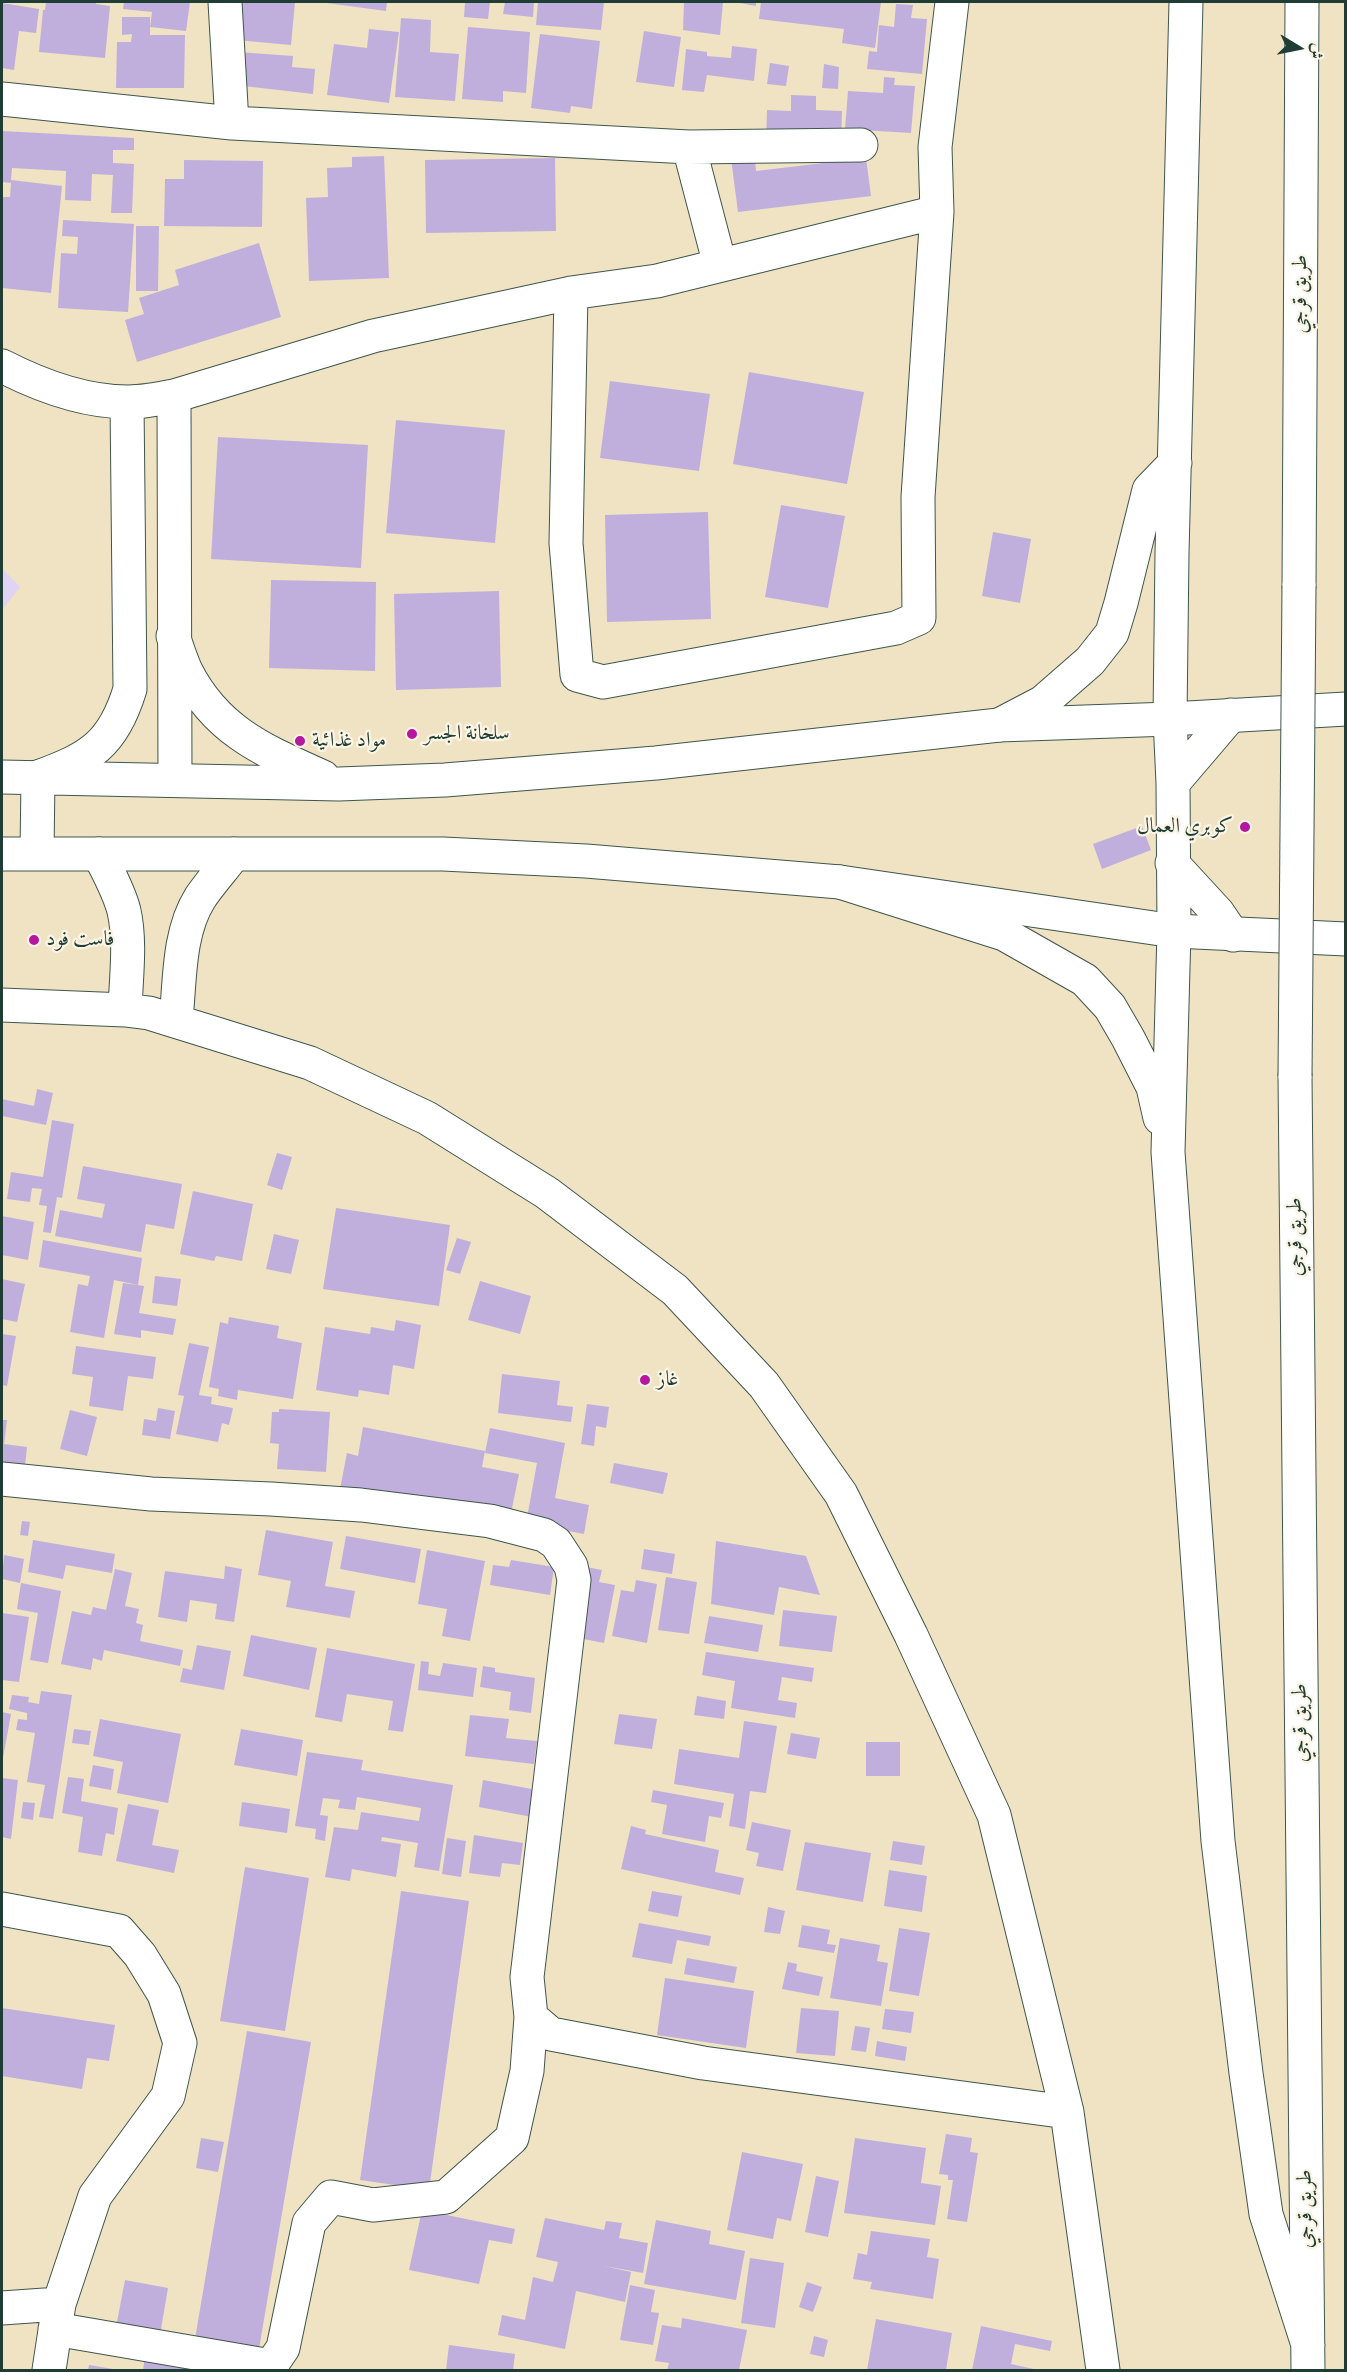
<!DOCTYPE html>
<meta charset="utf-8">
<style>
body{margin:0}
#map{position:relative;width:1347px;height:2372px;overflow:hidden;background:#efe3c4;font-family:Alegreya,Amiri,serif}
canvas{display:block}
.frame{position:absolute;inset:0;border:3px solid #1f3d34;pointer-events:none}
.north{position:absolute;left:1269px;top:18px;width:60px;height:60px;-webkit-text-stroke:4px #fcf5e5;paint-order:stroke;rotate:100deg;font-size:16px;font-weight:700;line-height:24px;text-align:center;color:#1f3d34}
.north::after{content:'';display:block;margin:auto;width:21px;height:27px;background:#1f3d34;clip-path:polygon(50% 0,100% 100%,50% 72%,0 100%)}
</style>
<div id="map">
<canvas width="1347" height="2372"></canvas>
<div class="frame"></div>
<div class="north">ش</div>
</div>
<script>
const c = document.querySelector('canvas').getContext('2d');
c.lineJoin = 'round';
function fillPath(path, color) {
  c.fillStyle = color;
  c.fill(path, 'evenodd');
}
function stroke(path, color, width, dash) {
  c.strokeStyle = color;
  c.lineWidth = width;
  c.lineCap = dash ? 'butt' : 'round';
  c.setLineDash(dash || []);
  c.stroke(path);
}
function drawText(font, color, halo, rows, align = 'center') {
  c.font = font + ' Alegreya,Amiri,serif';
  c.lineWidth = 4.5;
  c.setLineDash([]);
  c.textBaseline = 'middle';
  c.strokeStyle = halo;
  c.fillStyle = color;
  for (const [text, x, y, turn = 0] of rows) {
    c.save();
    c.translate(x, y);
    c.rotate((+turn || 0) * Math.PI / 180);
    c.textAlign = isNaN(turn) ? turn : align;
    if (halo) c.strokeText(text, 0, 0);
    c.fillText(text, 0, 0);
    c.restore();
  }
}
fillPath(new Path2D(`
 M2 568 20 587 2 610Z`), '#e0d4f4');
fillPath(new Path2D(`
 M46 2H96V4L110 6 105 58 39 52 43 10H45Z
 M124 2H190L186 31 150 27 152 12 123 9Z
 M239 2H295L291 45 236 40Z
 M319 2H387L386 11Z
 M465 2H490L488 19 464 17Z
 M505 2H534L533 17 503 14Z
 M538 2H604L601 30 536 25Z
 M684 2H723L720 35 683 30Z
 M734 2H756V6Z
 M761 2H881L875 48 842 43 844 29 759 19Z
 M2 3 39 9 36 33 19 31 14 70 2 68Z
 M896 4 913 5 911 18 927 19 922 74 867 69 869 51 877 52 879 25 894 27Z
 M122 17H150V35H185L184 88H116L117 42H131L132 34 122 35Z
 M401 18 431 20 430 52 459 54 455 101 395 97Z
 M468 27 530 32 526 93 503 91V102L462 99Z
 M369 29 399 32 389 103 327 95 334 44 367 48Z
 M644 31 681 37 674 87 636 82Z
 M540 34 600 41 592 109 571 106 570 113 531 108Z
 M732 46 757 49 754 81 707 75 704 92 682 90 686 49 707 52V56L731 58Z
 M238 52 293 56 292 67 315 69 313 94 235 85Z
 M770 63 789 66 786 86 767 84Z
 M824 64 839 67 838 89 822 88Z
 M884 77 895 78 894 85 915 86 911 133 845 129 848 91 883 93Z
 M791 95 816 96V110L842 111 841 143 766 141 767 110 791 111Z
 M2 131 134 138V150H113V163L134 164 132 213H111L113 175 92 174 91 201 65 200 66 171 12 168 11 180 62 186 51 293 2 288V197H10L11 183 2 182Z
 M754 148 756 171 866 158 871 196 738 212 730 151Z
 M384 156 389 278 309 281 306 198 328 197 327 168 352 167V157Z
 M555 158 556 231 426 233 425 160Z
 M184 160 263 161 262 227 164 226 165 179H184Z
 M63 220 134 224 128 312 58 308 61 253 77 254 78 237 62 236Z
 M136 226H159L158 291H136Z
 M259 243 281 317 137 362 125 320 144 314 139 298 179 285 175 270Z
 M749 372 864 392 847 484 733 464Z
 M610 381 710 394 699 471 600 458Z
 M396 420 505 430 495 543 386 533Z
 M218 437 368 445 361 568 211 559Z
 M781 505 845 516 828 608 765 597Z
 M708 512 711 619 607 622 605 515Z
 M993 532 1031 539 1020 603 982 596Z
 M271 580 376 582 375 671 269 668Z
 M499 591 501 687 396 690 394 594Z
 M1142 826 1151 850 1102 869 1093 844Z
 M37 1089 53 1093 46 1125 2 1116V1099L34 1106Z
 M52 1120 74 1124 62 1198 57 1197 51 1233 43 1232 47 1206 39 1205 42 1189 32 1188 30 1202 7 1199 11 1172 43 1177Z
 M277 1153 292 1157 282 1190 267 1185Z
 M83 1166 182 1184 174 1229 146 1224 141 1252 55 1236 60 1210 102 1218 105 1204 77 1199Z
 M193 1191 253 1204 242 1261 216 1256 214 1261 180 1254Z
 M336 1208 450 1225 439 1306 323 1289Z
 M2 1216 34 1222 28 1260 2 1255Z
 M274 1234 299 1240 291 1274 266 1269Z
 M457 1238 471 1242 460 1274 446 1270Z
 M43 1240 142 1258 138 1285 114 1280 104 1338 70 1332 78 1284 88 1286 90 1276 39 1267Z
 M155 1276 181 1279 177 1306 152 1303Z
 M2 1279 25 1284 17 1322 2 1319Z
 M480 1281 531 1296 520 1334 468 1320Z
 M123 1283 144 1286 139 1313 176 1319 173 1335 141 1330V1338L114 1334Z
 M229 1317 279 1326 277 1338 302 1343 293 1399 238 1390 237 1400 218 1396 219 1389 209 1387 220 1322 228 1324Z
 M396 1320 421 1325 414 1369 393 1365 389 1395 359 1390 358 1397 316 1390 325 1327 370 1334 371 1327 394 1331Z
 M2 1334 16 1336 7 1386 2 1385Z
 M189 1343 209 1347 199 1395 212 1397 211 1404 233 1408 229 1425 222 1423 218 1442 176 1434 184 1396 178 1395Z
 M76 1346 156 1357 153 1379 128 1376 123 1411 89 1406 93 1377 72 1374Z
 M502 1374 560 1381 557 1405 573 1407 571 1422 498 1413Z
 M587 1404 609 1407 606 1428 596 1426 594 1446 581 1444Z
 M158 1408 175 1411 170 1439 142 1435 144 1419 156 1421Z
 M279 1409 330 1412 326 1472 277 1469 279 1444 270 1443 272 1412H279Z
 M70 1410 97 1417 87 1456 60 1449Z
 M2 1420H7L4 1444 27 1447 25 1466 2 1463Z
 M363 1427 485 1451 482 1467 519 1474 509 1523 423 1498 381 1490 379 1497 340 1489 347 1453 358 1456Z
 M490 1428 565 1443 555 1498 589 1505 584 1534 526 1523 537 1463 485 1453Z
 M614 1463 668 1473 663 1494 610 1483Z
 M22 1521 30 1522 28 1536 20 1535Z
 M266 1530 333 1542 325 1586 355 1591 350 1618 286 1607 291 1581 258 1575Z
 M346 1536 421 1549 415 1583 340 1569Z
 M33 1540 115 1554 112 1573 66 1565 63 1579 28 1572Z
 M716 1541 806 1556 820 1595 779 1587 774 1615 711 1604Z
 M644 1549 675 1554 672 1574 641 1569Z
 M427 1550 485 1561 470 1641 442 1636 447 1609 418 1604Z
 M4 1555 24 1559 20 1583 2 1579Z
 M511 1560 554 1567 550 1595 490 1585 493 1565 509 1567Z
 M225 1566 242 1569 234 1622 215 1619 217 1604 190 1600 187 1622 158 1617 165 1571 224 1579Z
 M581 1566 602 1570 599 1582 615 1585 604 1643 568 1636Z
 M115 1569 132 1573 125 1606 139 1609 136 1623 143 1625 140 1641 183 1650 180 1666 104 1650 102 1661 93 1658 91 1670 61 1664 72 1611 91 1615 93 1607 106 1610Z
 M666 1577 697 1582 689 1634 658 1630Z
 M636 1580 657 1584 647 1643 612 1636 621 1590 634 1592Z
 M21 1583 61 1591 48 1663 30 1660 38 1613 17 1609Z
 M783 1610 837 1616 832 1652 779 1646Z
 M2 1613 29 1617 19 1682 2 1680Z
 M709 1616 763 1625 758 1652 704 1643Z
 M251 1635 317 1648 309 1690 243 1676Z
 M197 1645 231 1651 224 1690 180 1682 183 1668 192 1670Z
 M327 1648 415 1664 403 1732 388 1730 393 1701 347 1694 342 1722 315 1717Z
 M706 1652 814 1668 812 1682 782 1677 778 1700 797 1703 795 1718 731 1708 735 1681 702 1675Z
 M421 1661 429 1662 428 1674 440 1676 443 1663 477 1668 473 1697 418 1690Z
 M483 1666 495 1668V1672L535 1678 531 1713 509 1710 511 1692 480 1687Z
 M41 1691 72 1695 53 1819 39 1817 45 1785 27 1782 35 1733 16 1730 18 1719 27 1720V1713L9 1709 12 1695 29 1697 28 1702 39 1704Z
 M697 1696 726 1701 724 1719 694 1715Z
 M2 1712 11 1714 3 1758H2Z
 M619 1714 657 1719 652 1749 614 1744Z
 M470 1715 509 1719 506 1738 537 1741 534 1764 465 1756Z
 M100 1719 181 1734 168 1803 117 1793 123 1762 93 1756Z
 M744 1721 777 1726 766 1793 750 1791 745 1829 729 1826 734 1794 674 1784 679 1749 739 1758Z
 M74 1729 91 1731 89 1745 72 1743Z
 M241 1729 303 1740 297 1776 234 1765Z
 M791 1733 820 1738 816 1759 787 1754Z
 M866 1742H900V1776H866Z
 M307 1752 363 1760 361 1770 453 1785 439 1871 414 1867 418 1843 382 1837 381 1841 401 1844 396 1877 352 1869 350 1881 325 1877 334 1827 358 1830 361 1812 419 1821 421 1808 357 1797 355 1810 338 1808 340 1800 323 1798 320 1815 328 1816 325 1841 315 1839 316 1829 295 1826Z
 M93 1765 114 1769 111 1790 89 1786Z
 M68 1777 84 1779 81 1801 118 1808 114 1835 106 1833 102 1856 78 1852 83 1817 62 1813Z
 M2 1778 18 1780 11 1839 2 1837Z
 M483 1780 537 1790 532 1817 479 1807Z
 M653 1790 724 1803 721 1818 709 1816 705 1842 662 1834 667 1805 651 1802Z
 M23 1802 35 1803 33 1820 21 1818Z
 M242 1802 290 1809 287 1833 239 1826Z
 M128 1804 159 1810 152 1845 179 1850 174 1873 116 1861Z
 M752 1822 791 1830 783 1871 756 1866 759 1853 746 1850Z
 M631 1826 646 1830 645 1834 719 1850 715 1872 744 1878 740 1895 621 1869Z
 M474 1835 523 1843 520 1865 502 1863 500 1877 469 1873Z
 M447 1838 466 1841 461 1877 442 1874Z
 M893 1841 925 1846 922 1865 890 1860Z
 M805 1842 871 1853 863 1902 796 1890Z
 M245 1867 309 1878 285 2031 220 2021Z
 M889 1870 927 1876 922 1912 884 1906Z
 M401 1891 469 1901 429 2190 360 2180Z
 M652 1891 682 1896 678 1917 648 1911Z
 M768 1907 785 1911 780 1934 764 1932Z
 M639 1923 711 1936 709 1946 677 1940 672 1964 632 1957Z
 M802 1925 830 1930 827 1944 836 1945 834 1953 798 1947Z
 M899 1928 930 1933 919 1996 889 1991Z
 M840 1938 880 1945 877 1961 888 1963 881 2006 830 1998Z
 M687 1958 737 1967 734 1983 684 1974Z
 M788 1962 797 1964 796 1971 823 1977 819 1996 782 1989Z
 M665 1978 754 1991 746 2048 657 2035Z
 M2 2008 115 2025 109 2061 87 2058 82 2089 2 2076Z
 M801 2008 839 2011 835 2056 796 2053Z
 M885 2009 914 2012 911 2033 882 2029Z
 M855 2026 870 2028 866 2052 851 2050Z
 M247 2031 311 2042 259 2349 195 2339Z
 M877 2041 907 2047 905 2061 875 2056Z
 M946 2134 972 2138 970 2152 978 2153 967 2222 947 2219 953 2180H948V2175L939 2174Z
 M201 2138 224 2142 218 2172 196 2168Z
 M855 2138 926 2148 921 2183 941 2186 935 2225 844 2213Z
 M742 2152 803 2164 791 2221 777 2218 773 2239 727 2230Z
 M816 2176 839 2181 828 2237 805 2232Z
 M422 2210 515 2229 512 2244 489 2240 479 2284 409 2270Z
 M545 2218 604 2230 606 2221 622 2223 619 2238 648 2243 643 2273 604 2266 631 2272 625 2302 576 2291 565 2349 498 2335 502 2315 525 2320 533 2277 553 2282 558 2262 536 2257Z
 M656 2220 711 2231 709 2244 745 2251 736 2300 644 2284Z
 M871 2231 930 2239 927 2257 939 2259 933 2299 870 2289 872 2282 853 2279 858 2253 867 2255Z
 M750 2258 784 2263 775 2328 741 2323Z
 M125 2280 168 2288 160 2335 116 2327Z
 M807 2282 822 2287 813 2312 799 2307Z
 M630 2285 655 2290 651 2312 659 2313 653 2345 620 2340Z
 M682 2318 747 2330 739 2370H667L669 2363 655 2361 662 2325 681 2328Z
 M876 2319 952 2333 946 2370H867Z
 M981 2326 1052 2341 1050 2351 1015 2344 1011 2364 1038 2370H972Z
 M814 2336 828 2340 824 2357 810 2354Z
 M449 2345 515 2354 513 2370H446Z
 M145 2356 209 2370H143Z
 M89 2365 113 2369V2370H88Z`), '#c0afdc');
const minor = new Path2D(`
 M225 2 232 123
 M2 99 232 123 689 147 861 145
 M689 147 720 265
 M571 293 566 543 577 675 603 682 896 628 919 618 918 497 937 212
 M2 366C39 385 85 402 128 402 143 402 159 399 174 396L373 336 571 293 657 281 937 212 935 147 952 2
 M174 396 175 780
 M38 777C90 758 113 745 130 689L127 402
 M99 854C108 872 119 891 124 911 131 942 126 978 125 1010
 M2 1005 125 1010 149 1013 310 1063 427 1118 547 1193 675 1290 764 1385 841 1494 911 1635 994 1815 1067 2112 1103 2370
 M176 1020C180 981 178 933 200 898 210 883 223 869 234 854
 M2 1479 151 1494 271 1499 361 1505 490 1521 544 1535 556 1543 571 1566 574 1580 527 1977 531 2017 551 2034 703 2063 1067 2112
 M2 1909 119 1931 140 1955 164 1994 180 2043 168 2096 95 2196 59 2304
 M2 2308 59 2304 49 2370
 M55 2329 271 2366
 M268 2370 283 2348 309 2223 331 2197 373 2205 446 2197 512 2138 527 2071 531 2017`);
const major = new Path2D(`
 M173 636C177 647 181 660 186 671 217 732 265 751 323 777
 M2 777 339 784 445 780 656 763 999 725 1170 719 1346 709
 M2 854H443L586 861 840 882 1174 931 1346 939
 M37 854 38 777`);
const highway = new Path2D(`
 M1186 2 1172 553 1170 719 1173 783 1174 931 1168 1152 1218 1841 1246 2073 1266 2214 1308 2345
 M1299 586 1302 2
 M999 725 1043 702 1090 661 1112 633 1121 603 1149 490 1175 463
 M1173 783 1231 715
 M1172 863 1218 913 1233 935
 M840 882 1004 934 1085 980 1110 1007 1128 1038 1153 1087 1160 1118
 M1295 1076 1308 2370`);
stroke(minor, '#3e564a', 35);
stroke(major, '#3e564a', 35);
stroke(highway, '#3e564a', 35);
stroke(minor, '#fff', 33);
stroke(major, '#fff', 33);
stroke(highway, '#fff', 33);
const highwayBridge = new Path2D(`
 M1295 1076 1299 586`);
stroke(highwayBridge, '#3e564a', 35, []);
stroke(highwayBridge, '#fff', 33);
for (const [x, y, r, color] of [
 [412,734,6,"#b5179e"],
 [300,741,6,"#b5179e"],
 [1245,827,6,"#b5179e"],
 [34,940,6,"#b5179e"],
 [645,1380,6,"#b5179e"]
]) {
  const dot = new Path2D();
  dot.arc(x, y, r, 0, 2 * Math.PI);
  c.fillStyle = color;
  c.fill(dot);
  stroke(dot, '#fcf5e5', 2);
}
drawText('21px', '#1f3d34', '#fcf5e5', [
 ["طريق قرجي",1301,294,-90],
 ["طريق قرجي",1296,1237,-91],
 ["طريق قرجي",1301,1723,-91],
 ["طريق قرجي",1306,2209,-91]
]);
drawText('21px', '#1f3d34', '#fcf5e5', [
 ["سلخانة الجسر",424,734],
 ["مواد غذائية",312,741],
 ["كوبري العمال",1233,827,"right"],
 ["فاست فود",46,940],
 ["غاز",657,1380]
], 'left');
</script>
